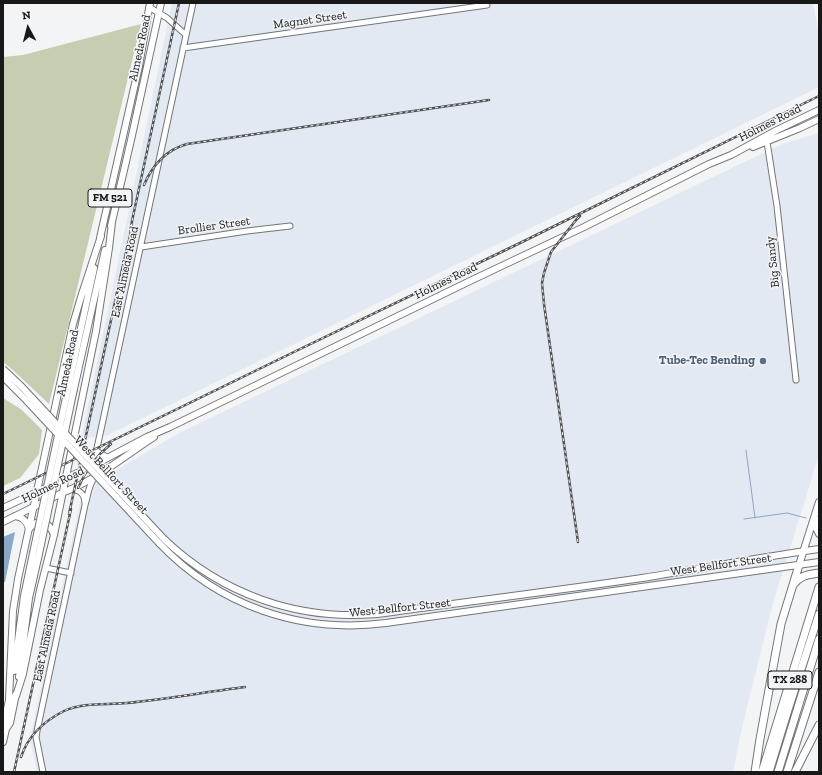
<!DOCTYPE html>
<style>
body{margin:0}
#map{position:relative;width:822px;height:775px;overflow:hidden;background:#f2f4f6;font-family:"Zilla Slab",serif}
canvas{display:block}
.frame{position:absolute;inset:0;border:4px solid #181819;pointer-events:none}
.north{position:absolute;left:8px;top:8px;width:40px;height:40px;-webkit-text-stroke:3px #f2f4f6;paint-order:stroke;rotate:353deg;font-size:11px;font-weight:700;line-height:16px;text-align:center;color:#181819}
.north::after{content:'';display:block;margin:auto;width:14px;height:18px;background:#181819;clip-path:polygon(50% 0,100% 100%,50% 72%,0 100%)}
</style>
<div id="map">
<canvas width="822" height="775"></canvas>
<div class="frame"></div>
<div class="north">N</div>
</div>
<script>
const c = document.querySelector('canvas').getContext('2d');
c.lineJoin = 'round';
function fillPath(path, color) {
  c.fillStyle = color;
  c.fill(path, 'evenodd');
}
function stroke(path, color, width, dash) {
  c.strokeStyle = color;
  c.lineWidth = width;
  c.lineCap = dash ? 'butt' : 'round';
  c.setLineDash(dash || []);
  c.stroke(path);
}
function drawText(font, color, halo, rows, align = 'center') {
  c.font = font + ' "Zilla Slab",serif';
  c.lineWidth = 3;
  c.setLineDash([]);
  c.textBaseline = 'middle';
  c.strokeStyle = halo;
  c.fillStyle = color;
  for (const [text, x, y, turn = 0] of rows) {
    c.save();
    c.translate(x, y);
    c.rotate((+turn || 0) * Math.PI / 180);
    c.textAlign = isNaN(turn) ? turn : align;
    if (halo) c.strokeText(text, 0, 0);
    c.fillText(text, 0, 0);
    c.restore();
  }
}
fillPath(new Path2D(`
 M172 3H813L819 35V87L108 435 81 439Z
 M819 133V455L772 606 741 732 733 772H37L30 739 82 493 115 471 179 433 782 144Z`), '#e3e9f2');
fillPath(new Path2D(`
 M141 24 49 404 14 371 3 362V57L23 55Z
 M3 398 22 410 42 430 39 454 20 478 3 486Z`), '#c6cdb1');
fillPath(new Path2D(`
 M15 532 5 582H3V537Z`), '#8ca6c7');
stroke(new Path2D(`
 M746 450 755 518
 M744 519 787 513 806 518`), '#8ca6c7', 1);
const minor = new Path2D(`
 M149 7 167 18 186 35
 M183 48 487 5
 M767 142 777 206 796 380
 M141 247 247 231 290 226
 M96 451 107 457
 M92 465 97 448 193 3
 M71 489C81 490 85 495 85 504
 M46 568 71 573
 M43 772 36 737 37 731 85 505C88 496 88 485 95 477`);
const major = new Path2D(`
 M753 147 800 128 819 119
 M111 226 131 140 161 3
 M100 238 139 66 150 3
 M68 388 94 268
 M74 389 105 250
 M3 508 94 465 147 437 170 427 472 280 584 227 709 164 731 155 777 130 819 110
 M15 516C23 517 27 521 29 529
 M815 518V526L819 534
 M3 522 62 493C96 480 123 457 154 437
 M29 529C40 517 48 520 54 535
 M164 539C221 594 298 621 377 614 465 602 554 591 642 578 701 569 760 557 819 549
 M159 543C219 606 300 634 386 623L819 562
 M799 565 819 502
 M14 671 24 596 33 553
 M19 677 29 598 39 554
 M16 696 23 674 40 590 54 535 96 331 109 248 112 222
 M9 699 13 611 18 579 73 324 81 297 101 236
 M6 729 4 722 10 696
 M3 742 6 729 10 723 16 694`);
const highway = new Path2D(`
 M793 585C801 575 807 575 819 573
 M755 772 760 739 781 624 799 565
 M762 772 819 587
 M769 772 787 713 819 614
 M778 772 819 639
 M787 772 819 672
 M795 772 819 725`);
stroke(minor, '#737577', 7);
stroke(major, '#737577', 8);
stroke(highway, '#737577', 9);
stroke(minor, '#fff', 5);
stroke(major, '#fff', 6);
stroke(highway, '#fff', 7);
const rail = new Path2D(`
 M144 185C152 166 166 150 187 144L489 100
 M78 488C85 472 97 455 111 444
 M3 494 296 351 520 243 819 96
 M69 514 121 274 130 236 132 221 179 3
 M578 542 544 304 542 283 544 273 551 252 576 220 580 216
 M21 757C28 736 44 721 64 711 83 702 106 705 127 703 167 699 206 692 245 687
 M14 772 71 509`);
stroke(rail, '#515253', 2.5);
stroke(rail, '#f2f4f6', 1, [3]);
const majorBridge = new Path2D(`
 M3 369 22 387 164 539
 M3 377 26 400 159 543
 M33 553 68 388
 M39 554 74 389`);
stroke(majorBridge, '#737577', 8, []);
stroke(majorBridge, '#fff', 6);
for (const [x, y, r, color] of [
 [763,361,4,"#5c6f8a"]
]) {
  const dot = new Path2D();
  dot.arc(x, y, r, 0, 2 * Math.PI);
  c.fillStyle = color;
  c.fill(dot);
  stroke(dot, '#f2f4f6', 1.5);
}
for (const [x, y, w] of [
 [110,198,44],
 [790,680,44]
]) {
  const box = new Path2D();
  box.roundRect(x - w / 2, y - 9, w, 18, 3);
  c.fillStyle = '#f2f4f6';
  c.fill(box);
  stroke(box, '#181819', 1);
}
drawText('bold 11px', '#181819', null, [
 ["FM 521",110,198],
 ["TX 288",790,680]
]);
drawText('12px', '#181819', '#f2f4f6', [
 ["Magnet Street",310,20,-8],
 ["Almeda Road",140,48,-78],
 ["Holmes Road",770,123,-27],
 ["Brollier Street",214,226,-8],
 ["Big Sandy",773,262,-96],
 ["East Almeda Road",125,272,-78],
 ["Holmes Road",446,281,-26],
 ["Almeda Road",68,363,-78],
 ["West Bellfort Street",111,475,47],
 ["Holmes Road",53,485,-26],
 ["West Bellfort Street",721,565,-8],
 ["West Bellfort Street",400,608,-6],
 ["East Almeda Road",47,636,-78]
]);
drawText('bold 12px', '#4e5e75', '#f2f4f6', [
 ["Tube-Tec Bending",755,361]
], 'right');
</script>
